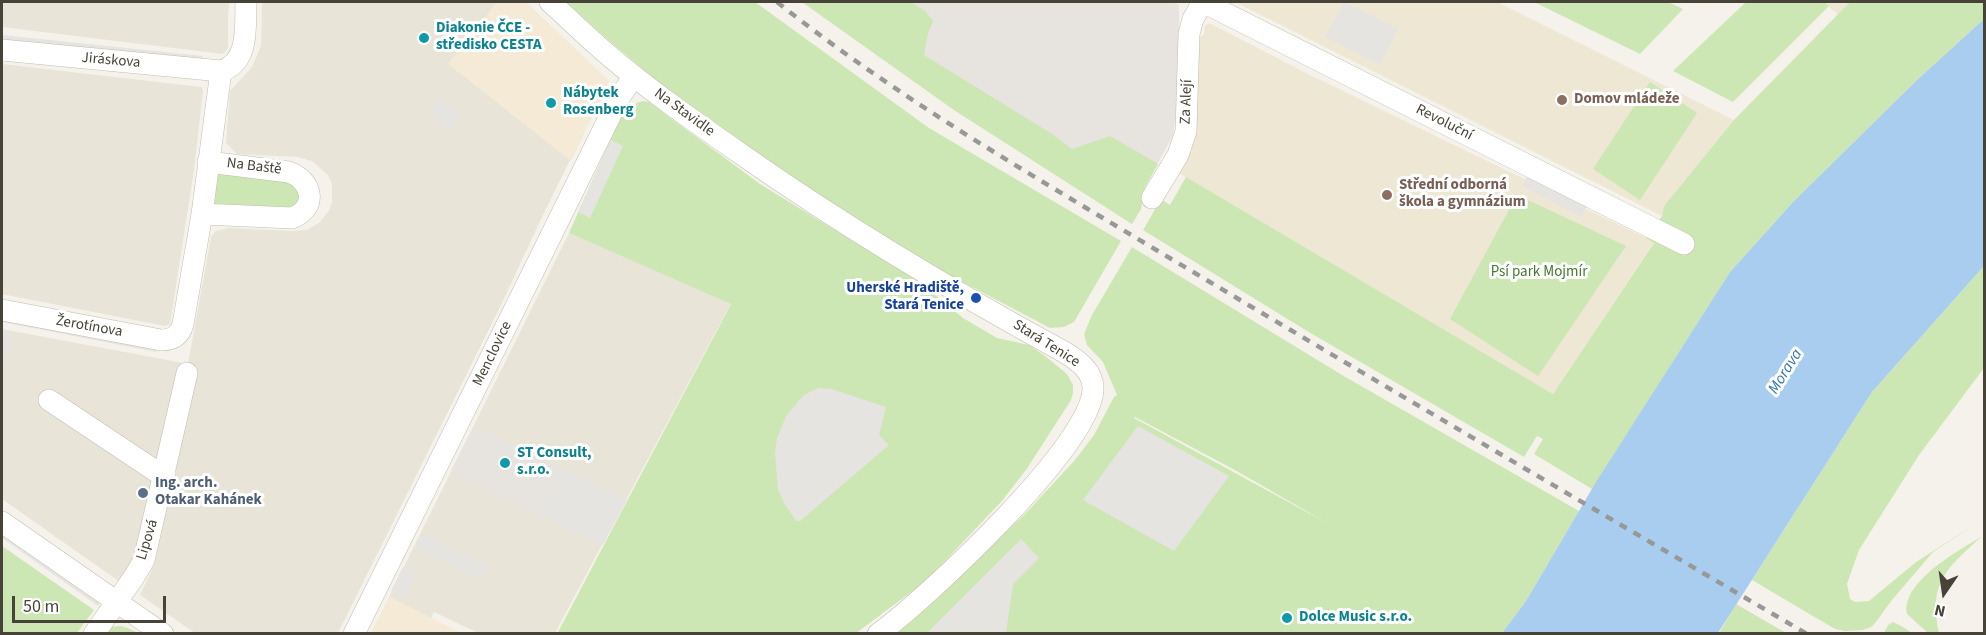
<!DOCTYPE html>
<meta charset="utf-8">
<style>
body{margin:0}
#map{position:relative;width:1986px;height:635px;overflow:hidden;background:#f4f2ea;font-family:"Source Sans 3",sans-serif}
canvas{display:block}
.frame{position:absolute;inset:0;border:3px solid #484338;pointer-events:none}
.north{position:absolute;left:1914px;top:563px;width:60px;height:60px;-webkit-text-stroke:4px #fff;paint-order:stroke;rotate:193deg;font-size:16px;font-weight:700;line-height:24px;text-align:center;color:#484338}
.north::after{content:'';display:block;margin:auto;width:21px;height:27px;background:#484338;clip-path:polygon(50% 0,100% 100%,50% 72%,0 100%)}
.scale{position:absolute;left:12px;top:596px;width:154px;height:27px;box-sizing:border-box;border:3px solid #484338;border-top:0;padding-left:8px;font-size:18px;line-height:21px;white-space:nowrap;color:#484338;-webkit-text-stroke:4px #fff;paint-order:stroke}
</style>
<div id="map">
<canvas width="1986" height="635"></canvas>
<div class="frame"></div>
<div class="north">N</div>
<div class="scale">50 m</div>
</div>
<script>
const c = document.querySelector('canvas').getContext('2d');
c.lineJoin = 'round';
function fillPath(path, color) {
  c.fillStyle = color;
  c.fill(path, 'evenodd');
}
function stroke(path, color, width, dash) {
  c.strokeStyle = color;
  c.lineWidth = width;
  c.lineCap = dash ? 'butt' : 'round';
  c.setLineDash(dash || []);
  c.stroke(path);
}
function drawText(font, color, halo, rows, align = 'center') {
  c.font = font + ' "Source Sans 3",sans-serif';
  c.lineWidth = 6;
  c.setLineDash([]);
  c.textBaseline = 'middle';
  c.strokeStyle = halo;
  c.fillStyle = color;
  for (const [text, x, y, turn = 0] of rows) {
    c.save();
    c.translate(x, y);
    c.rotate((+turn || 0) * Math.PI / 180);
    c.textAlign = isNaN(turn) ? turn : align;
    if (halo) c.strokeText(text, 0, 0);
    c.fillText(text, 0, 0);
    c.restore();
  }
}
fillPath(new Path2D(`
 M2 2H232L229 4 228 16V48L223 54 2 27Z
 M262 2H526L609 81 541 219 502 303 338 633H195L140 595 155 563 197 367 188 364 211 237 216 231 228 228 292 231 306 230 319 223 328 212 332 203V184L328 175 312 161 298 157 237 154 226 143 230 91 252 67 261 46Z
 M2 64 201 87 203 90 194 170 170 324 165 326 2 294Z
 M569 233 731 303 555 633H478L434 612 431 618 389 597Z
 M2 329 183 363 160 463 157 484 139 555 120 582 2 499Z`), '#e8e4d8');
fillPath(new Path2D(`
 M497 2H526L609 81 571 161 448 64Z
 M389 597 461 633H371Z`), '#f5ead6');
fillPath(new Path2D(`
 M802 2H1173L1179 5V89L1173 135 1145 187 1141 209 1132 224 954 110Z
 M474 425 627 500 602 546 451 471Z`), '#e7e3de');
fillPath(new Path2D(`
 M1235 2H1497L1734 120 1664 206 1662 216Z
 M1824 2H1850L1838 15Z
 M1209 23 1308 74 1654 242 1553 394 1179 173 1198 38 1204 34 1205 26Z`), '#ede7d4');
fillPath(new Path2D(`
 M566 2H755L929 128 1121 241 1074 322 1064 327 1050 328 934 267 793 178 681 101 606 38Z
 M802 2H911L925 11 933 21 928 33 924 55 1052 134 1072 149 1110 136 1158 164 1145 187 1141 209 1132 224 954 110Z
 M1534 2H1668L1683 9 1640 54Z
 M1746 2H1824L1829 6 1733 102 1673 71Z
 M1850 2H1984V19L1918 79 1793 202 1730 272 1592 489 1534 454 1543 439 1537 436 1524 457 1307 331 1143 230 1161 199 1170 205 1186 177 1553 394 1654 243 1646 238 1662 216 1664 206 1734 120Z
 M1650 82 1697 113 1640 200 1593 169Z
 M643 101 649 102 760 184 921 283 963 318 997 338 1029 345 1045 356 1067 374 1073 385V393L1071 400 1026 470 1001 502 926 581 856 633 557 634 731 304 569 233 625 107Z
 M217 172 280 175 302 190 296 208 214 205Z
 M1517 195 1626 246 1538 376 1450 319Z
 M1132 247 1342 375 1579 511 1526 601 1502 633 894 634 905 626 1025 514 1075 460 1094 435 1114 397 1117 395 1103 362 1087 345 1084 334 1092 315ZM1135 417 1233 469 1329 524 1134 418Z
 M1984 266V368L1919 455 1859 550 1847 584 1850 599 1855 602 1869 601 1916 562 1977 523 1933 552 1892 600 1876 622 1871 627 1863 630 1845 631 1835 629 1752 580 1872 392Z
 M1981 537C1946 569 1928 583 1939 633H1928L1907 614C1901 582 1958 551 1981 537Z
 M2 546 94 610 77 633H2Z
 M1736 604 1786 633H1719Z
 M1893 622 1903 627 1912 633H1884L1888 625Z
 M120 626 128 628 138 633 99 634 111 627Z`), '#cde7b4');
fillPath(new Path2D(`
 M1344 2 1398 29 1380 65 1325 37Z
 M2 35 203 56V63L2 42Z
 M440 98 461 116 449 130 428 112Z
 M611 140 623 146 590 218 578 212Z
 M1529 172 1589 202 1582 217 1522 186Z
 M2 316 157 346 156 352 2 322Z
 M2 331 11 333 6 358H2Z
 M818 388 832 389 886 407 879 435 889 445 800 521H796L783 501 778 489 775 453 777 438 786 416 804 395Z
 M1138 426 1229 476 1174 551 1083 500Z
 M558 468 627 500 602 546 538 512Z
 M2 531 101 601 98 606 2 538Z
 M422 534 488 566 481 580 415 548Z
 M1021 539 1039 558 1013 584 1006 633H927Z
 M403 567 416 574 405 598 391 591Z`), '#e6e4e1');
fillPath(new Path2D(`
 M1984 19V266L1872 392 1718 633H1502L1526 601 1596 482 1730 272 1793 202 1918 79Z`), '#a9cdee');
const minor = new Path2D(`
 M550 2C569 19 587 37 607 54 649 90 695 122 741 154 845 227 954 292 1066 353 1078 361 1093 371 1093 388 1094 443 925 600 878 634
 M1203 2 1684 244
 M2 50 221 71C250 62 245 26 246 2
 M1152 198 1178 155 1186 131 1189 34 1193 19 1203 2
 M202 214 292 218C318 208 313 181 289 172L208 162
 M2 310 161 340C173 340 180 335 183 324L202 214 221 71
 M49 400 157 472 165 473
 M2 522 163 634
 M94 634 134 577 144 560 187 373
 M354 634 619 98 634 76`);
stroke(minor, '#c2bdaf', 22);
stroke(minor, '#fff', 21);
stroke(new Path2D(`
 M777 2C899 99 1030 174 1163 254 1377 382 1592 508 1807 634`), '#989898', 4.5, [8, 8]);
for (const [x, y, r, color] of [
 [424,38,6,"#0f9aa8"],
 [1562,100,6,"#8d6e63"],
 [551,103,6,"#0f9aa8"],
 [1387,195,6,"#8d6e63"],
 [976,298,6,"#1a4fb4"],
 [505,463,6,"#0f9aa8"],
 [143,493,6,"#5c6f8a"],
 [1287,618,6,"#0f9aa8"]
]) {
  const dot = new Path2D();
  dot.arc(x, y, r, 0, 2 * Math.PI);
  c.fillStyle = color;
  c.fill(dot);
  stroke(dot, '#fff', 2);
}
drawText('bold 15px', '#0d838f', '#fff', [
 ["Diakonie ČCE -",436,29],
 ["středisko CESTA",436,46],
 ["Nábytek",563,94],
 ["Rosenberg",563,111],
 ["ST Consult,",517,454],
 ["s.r.o.",517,471],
 ["Dolce Music s.r.o.",1299,618]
], 'left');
drawText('15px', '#484338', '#fff', [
 ["Jiráskova",111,61,5],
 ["Za Alejí",1187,102,-88],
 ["Na Stavidle",684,113,36],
 ["Revoluční",1444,123,27],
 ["Na Baště",254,167,7],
 ["Žerotínova",89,327,10],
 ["Stará Tenice",1046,344,32],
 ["Menclovice",493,354,-64],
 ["Lipová",148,540,-73]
]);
drawText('bold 15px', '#785e54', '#fff', [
 ["Domov mládeže",1574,100],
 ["Střední odborná",1399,186],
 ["škola a gymnázium",1399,203]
], 'left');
drawText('15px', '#44782d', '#fff', [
 ["Psí park Mojmír",1539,273]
]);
drawText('bold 15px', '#164399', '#fff', [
 ["Uherské Hradiště,",964,289],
 ["Stará Tenice",964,306]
], 'right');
drawText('bold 15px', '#4e5e75', '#fff', [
 ["Ing. arch.",155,484],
 ["Otakar Kahánek",155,501]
], 'left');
drawText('italic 16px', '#3474b1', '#fff', [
 ["Morava",1786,372,-58]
]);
</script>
